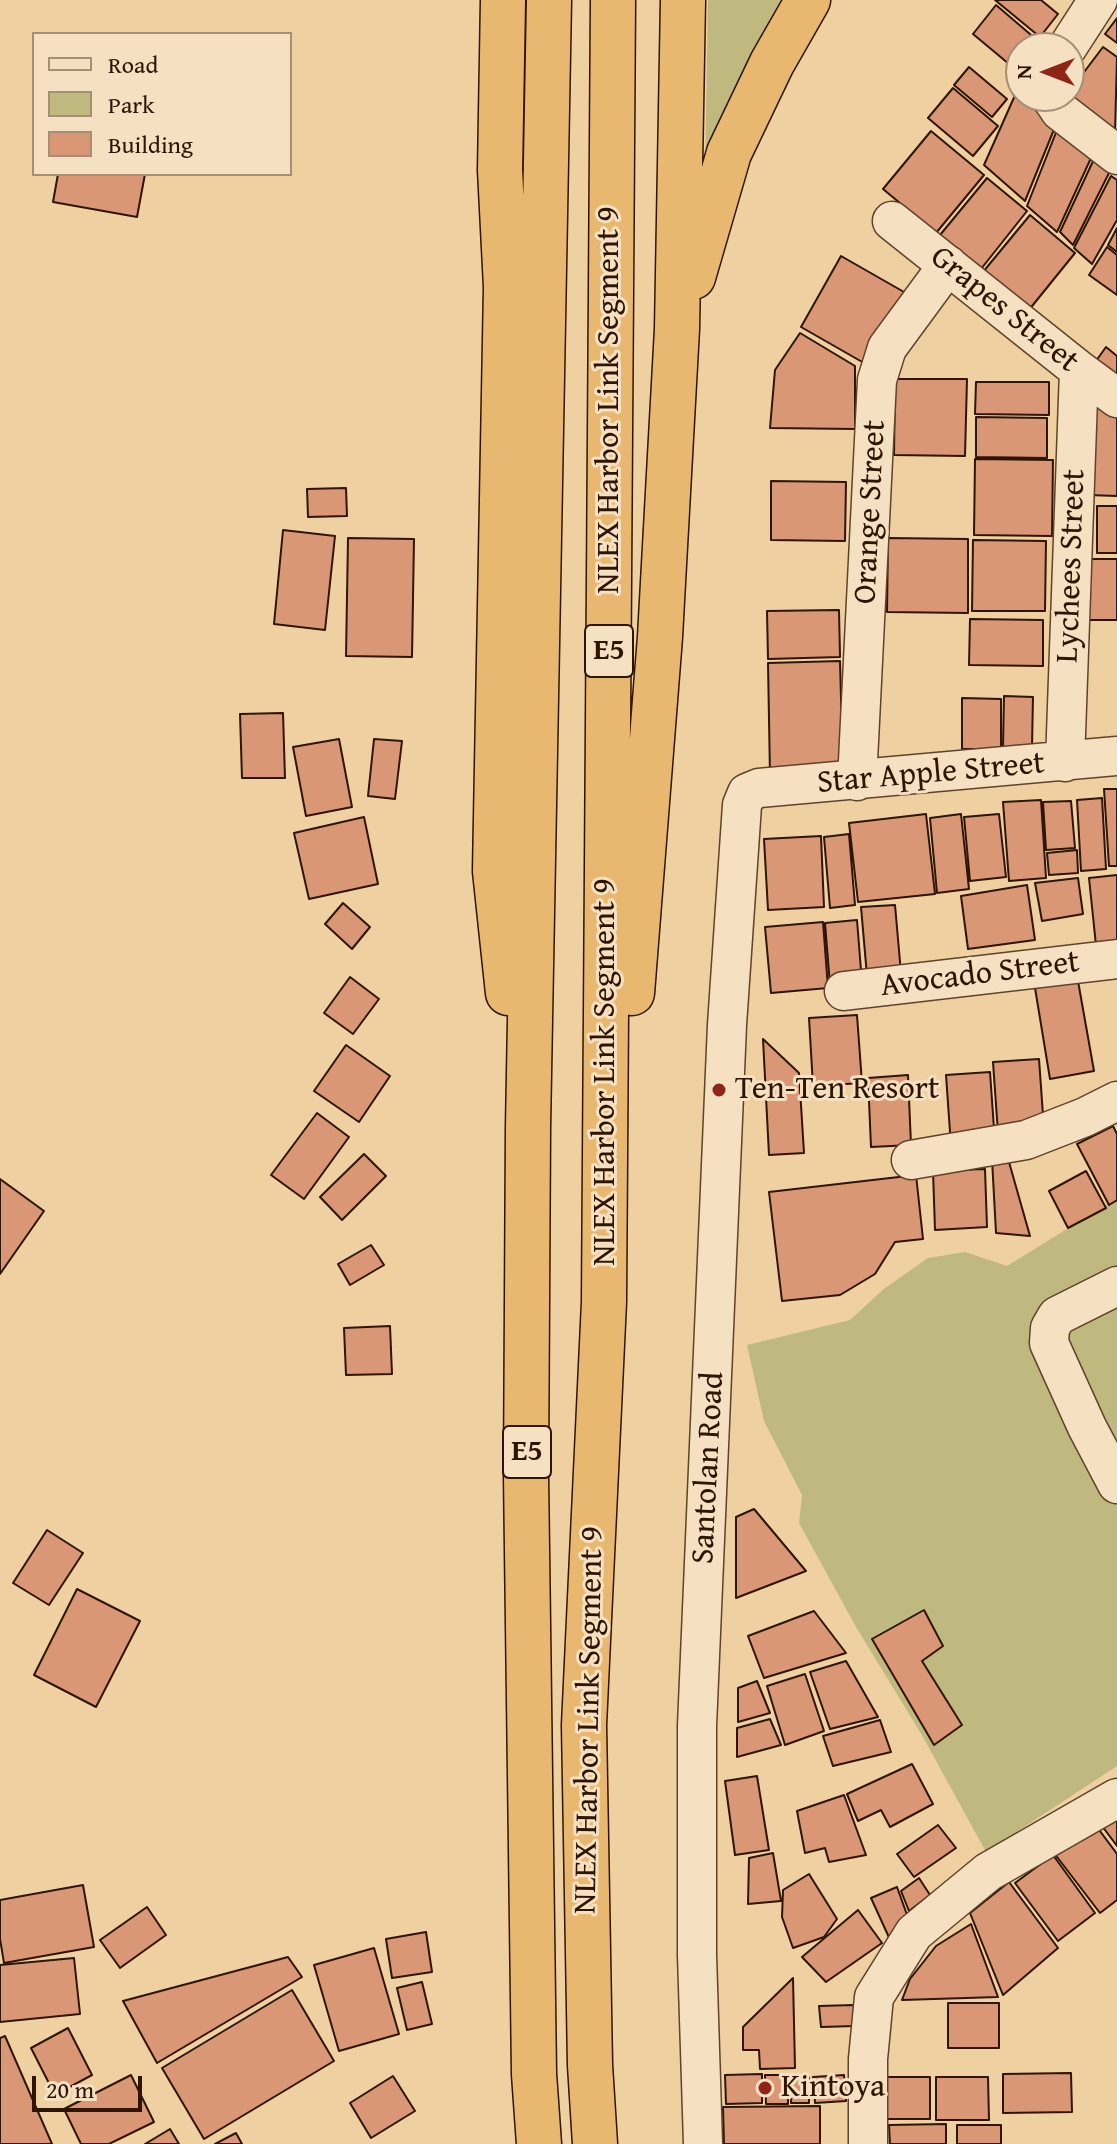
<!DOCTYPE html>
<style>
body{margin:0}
#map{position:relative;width:1117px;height:2144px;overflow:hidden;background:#efd0a1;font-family:"Gentium Book Plus",serif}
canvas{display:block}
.legend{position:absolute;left:32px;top:32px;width:260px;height:144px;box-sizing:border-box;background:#f5e0c2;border:2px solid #a58f76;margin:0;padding:10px 14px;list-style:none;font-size:24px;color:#2e1503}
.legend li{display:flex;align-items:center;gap:16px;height:40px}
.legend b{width:40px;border:2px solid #a58f76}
.north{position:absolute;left:1005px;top:32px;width:80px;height:80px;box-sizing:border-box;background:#f5e0c2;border:2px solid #a58f76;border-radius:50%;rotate:270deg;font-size:22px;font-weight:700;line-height:32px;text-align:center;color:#2e1503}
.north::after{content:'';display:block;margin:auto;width:28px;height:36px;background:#8f2418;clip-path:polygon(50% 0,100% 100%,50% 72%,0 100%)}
.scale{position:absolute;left:32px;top:2076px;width:110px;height:36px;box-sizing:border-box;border:4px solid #2e1503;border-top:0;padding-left:10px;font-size:24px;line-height:28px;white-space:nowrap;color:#2e1503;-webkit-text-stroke:6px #f5e0c2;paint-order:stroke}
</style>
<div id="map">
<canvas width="1117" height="2144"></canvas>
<ul class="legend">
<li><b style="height:10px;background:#f5e0c2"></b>Road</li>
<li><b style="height:22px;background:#c0b97f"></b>Park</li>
<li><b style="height:22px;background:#da9776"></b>Building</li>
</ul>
<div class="north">N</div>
<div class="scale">20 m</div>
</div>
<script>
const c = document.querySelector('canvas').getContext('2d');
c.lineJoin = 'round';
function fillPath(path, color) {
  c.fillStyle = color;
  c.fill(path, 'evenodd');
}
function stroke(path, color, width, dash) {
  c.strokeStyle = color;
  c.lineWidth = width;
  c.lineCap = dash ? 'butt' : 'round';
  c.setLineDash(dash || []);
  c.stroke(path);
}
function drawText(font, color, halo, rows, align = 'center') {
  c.font = font + ' "Gentium Book Plus",serif';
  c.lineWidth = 6;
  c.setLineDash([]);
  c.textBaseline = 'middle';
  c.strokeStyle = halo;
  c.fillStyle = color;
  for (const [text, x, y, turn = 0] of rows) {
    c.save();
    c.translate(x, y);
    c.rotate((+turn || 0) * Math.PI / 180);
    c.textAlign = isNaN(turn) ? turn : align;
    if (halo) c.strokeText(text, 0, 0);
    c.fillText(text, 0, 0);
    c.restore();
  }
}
fillPath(new Path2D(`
 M708 0H789L705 173Z
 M1117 1198V1766L986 1852 923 1737 856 1627 799 1523 802 1495 764 1421 747 1345 850 1320 885 1288 928 1258 965 1252 1007 1266Z`), '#c0b97f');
const building = new Path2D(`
 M995 0H1041L1058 14 1040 37Z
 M996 5 1044 46 1042 48H1021V74L973 34Z
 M1117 18V43L1105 34Z
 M1103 47 1117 57 1115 133 1066 96Z
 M969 67 1007 99 992 117 954 85Z
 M953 88 998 126 973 156 928 118Z
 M1016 93 1055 127 1025 201 984 165Z
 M1057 130 1091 158 1057 232 1027 206Z
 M931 131 984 175 936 233 883 189Z
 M1094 159 1109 173 1073 245 1060 232Z
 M58 174H145L137 217 53 202Z
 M1111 176 1117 180V220L1092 264 1074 248Z
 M987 178 1027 211 981 269 940 235Z
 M1030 215 1075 253 1024 316 978 278Z
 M1117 228V252L1108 245Z
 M1107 247 1117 255V295L1089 275Z
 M841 256 911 296 871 367 801 327Z
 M800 333 855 366V429L770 428 775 370Z
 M1106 347 1117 356V387L1091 368Z
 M895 379H967L965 456 894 455Z
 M976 382H1049V415L975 414Z
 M1089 408H1117V496L1088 495Z
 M976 417 1047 418V458L976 457Z
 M975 459 1053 460 1052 536 974 535Z
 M771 481 846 482 845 541 771 540Z
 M346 488 347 516 308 517 307 489Z
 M1097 506H1117V553H1097Z
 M283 530 335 536 325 630 274 624Z
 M348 538 414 539 412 657 346 656Z
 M888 538 968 539V613L887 612Z
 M973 540 1046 541 1045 611H972Z
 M1088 559H1117V620H1086Z
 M839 610 840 657 768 659 767 611Z
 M970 619 1043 620V666L969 665Z
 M840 661 843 774 770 775 768 663Z
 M1004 696 1033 697 1032 747H1003Z
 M962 698 1001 699V749H962Z
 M283 713 285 778H242L240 714Z
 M339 739 352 807 306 816 293 747Z
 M374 739 402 741 395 799 368 796Z
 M1104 789H1117V866H1109Z
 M1102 798 1106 869 1081 871 1077 800Z
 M1041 800 1046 878 1009 881 1003 802Z
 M1071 801 1075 848 1046 850 1043 802Z
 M926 814 935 894 858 902 849 823Z
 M961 814 969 889 937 893 930 818Z
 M999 814 1006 877 970 881 964 817Z
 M364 817 378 884 309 899 294 833Z
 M849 834 855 905 830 908 824 837Z
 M821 836 824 907 768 910 764 839Z
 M1077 850 1078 873 1049 875 1047 853Z
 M1117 875V951L1097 955 1089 878Z
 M1078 878 1083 914 1042 921 1035 883Z
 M1027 885 1035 940 968 949 961 896Z
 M343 903 370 927 352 949 325 924Z
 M895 905 901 973 867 976 861 907Z
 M857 920 862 983 830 985 825 923Z
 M823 922 828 988 771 993 765 927Z
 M350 977 379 999 353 1034 324 1013Z
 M1078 981 1094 1071 1050 1079 1035 988Z
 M857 1015 862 1083 813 1086 809 1018Z
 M763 1039 799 1073 804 1153 769 1155Z
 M346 1045 390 1076 359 1122 314 1091Z
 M1039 1059 1044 1129 998 1133 993 1062Z
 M990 1072 995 1143 951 1146 946 1075Z
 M908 1075 911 1145 871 1147 868 1078Z
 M317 1113 349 1137 304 1199 271 1175Z
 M1113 1126 1117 1134V1200L1109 1205 1077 1144Z
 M364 1154 386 1176 342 1220 320 1197Z
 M1007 1155 1030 1236 996 1233 992 1159Z
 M985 1169 987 1227 935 1230 933 1171Z
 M1086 1171 1106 1208 1068 1228 1049 1191Z
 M916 1175 923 1239 895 1242 875 1274 840 1295 782 1301 769 1192Z
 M0 1179 44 1211 0 1274Z
 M371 1245 384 1265 350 1285 338 1264Z
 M390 1326 392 1374 346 1375 344 1328Z
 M754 1509 806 1571 736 1598V1517Z
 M47 1530 83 1553 49 1605 13 1583Z
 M77 1589 140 1621 96 1707 34 1675Z
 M924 1610 943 1646 922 1661 962 1725 934 1745 872 1639Z
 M814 1611 846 1653 764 1678 748 1636Z
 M846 1661 878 1717 830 1729 810 1672Z
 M805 1674 824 1731 785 1745 767 1686Z
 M757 1681 770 1713 738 1722V1688Z
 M770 1719 781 1745 737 1757V1728Z
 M880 1720 891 1752 833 1766 823 1736Z
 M912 1764 933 1804 890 1827 881 1810 858 1821 847 1794Z
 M757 1776 769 1850 735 1855 725 1781Z
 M844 1795 866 1855 829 1862 825 1848 805 1853 797 1811Z
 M1117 1815V1846L1102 1826Z
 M1094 1823 1117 1854V1900L1100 1913 1054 1853Z
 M938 1825 956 1848 914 1877 897 1854Z
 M773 1853 781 1901 748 1904 749 1858Z
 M1053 1855 1095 1913 1058 1941 1015 1883Z
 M809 1874 837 1919 824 1937 793 1948 782 1917 783 1890Z
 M919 1878 930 1895 909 1911 901 1891Z
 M1009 1882 1058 1948 1003 1995 970 1913Z
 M83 1885 94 1947 4 1963 0 1939V1900Z
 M897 1887 911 1926 892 1944 871 1898Z
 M147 1907 166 1935 120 1968 100 1940Z
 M858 1910 882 1943 826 1982 802 1957Z
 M971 1924 998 1997 902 2000 910 1979 936 1946Z
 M426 1932 432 1972 392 1978 386 1939Z
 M374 1948 399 2034 339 2051 314 1965Z
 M288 1957 302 1977 157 2063 123 2001Z
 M74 1958 80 2014 0 2022V1965Z
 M793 1978 795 2068 760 2069 759 2050H743V2027Z
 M422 1982 432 2024 407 2030 397 1988Z
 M292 1990 334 2061 204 2139 162 2068Z
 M948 2003H999V2048H948Z
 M854 2005 855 2026 821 2027 819 2006Z
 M68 2028 92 2075 55 2095 31 2048Z
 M5 2036 52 2144H0V2038Z
 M1071 2073 1072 2112 1003 2113V2074Z
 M762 2074V2103L726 2104 725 2075Z
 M131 2075 154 2122 109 2144H81L64 2109Z
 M765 2075H788V2104H766Z
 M844 2075 846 2101 815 2103 813 2077Z
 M393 2076 415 2111 371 2138 350 2103Z
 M792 2076 809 2077V2103H791Z
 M886 2077H930V2119H886Z
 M936 2077H988L989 2120H936Z
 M820 2106V2144H724L723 2107Z
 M946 2124V2144H890L889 2125Z
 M957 2125H1001V2144H957Z
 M170 2129 179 2144H145Z
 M236 2133 242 2144H215Z`);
fillPath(building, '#da9776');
stroke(building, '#2e1503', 2);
const street = new Path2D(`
 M1067 48 1098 0
 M1050 96 1060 111 1117 155
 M892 221 1079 370 1117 398
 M1065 762 1079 370
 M857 781 877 380 887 348 948 265
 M844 991 1117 959
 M911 1160 1026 1140 1085 1117 1117 1101
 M1117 1286 1057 1316 1050 1328 1049 1343 1087 1427 1117 1484
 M703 2144 697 1955V1726L727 1025 742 805 747 793 759 788 1117 756
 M868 2144V2059L874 1997 914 1933 988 1872 1117 1798`);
const highway = new Path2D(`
 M503 0 500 170 506 287 495 871 508 993
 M693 277 729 153 772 63 808 0
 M632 993 660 637 677 329 683 0
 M539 2144 534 2074 526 1475 528 1127 549 0
 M595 2144 590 2065 584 1725 604 1302 613 0`);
stroke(street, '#5e442a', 41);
stroke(highway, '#2e1503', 47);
stroke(street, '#f5e0c2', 38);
stroke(highway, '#e8b870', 44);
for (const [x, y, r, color] of [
 [719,1090,8,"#8f2418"],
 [765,2088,8,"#8f2418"]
]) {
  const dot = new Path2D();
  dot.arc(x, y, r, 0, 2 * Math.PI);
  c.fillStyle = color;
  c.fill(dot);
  stroke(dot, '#f5e0c2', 3);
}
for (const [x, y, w] of [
 [609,651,48],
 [527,1452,48]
]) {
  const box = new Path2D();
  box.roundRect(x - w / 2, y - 26, w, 52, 6);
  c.fillStyle = '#f5e0c2';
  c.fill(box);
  stroke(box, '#2e1503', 2);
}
drawText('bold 30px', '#2e1503', null, [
 ["E5",609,651],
 ["E5",527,1452]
]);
drawText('32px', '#2e1503', '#f5e0c2', [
 ["Grapes Street",1004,310,39],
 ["NLEX Harbor Link Segment 9",610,400,-90],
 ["Orange Street",871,512,-87],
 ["Lychees Street",1072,566,-88],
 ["Star Apple Street",931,774,-5],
 ["Avocado Street",980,975,-7],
 ["NLEX Harbor Link Segment 9",606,1072,-90],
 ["Santolan Road",709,1468,-87],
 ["NLEX Harbor Link Segment 9",590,1720,-89]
]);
drawText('32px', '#2e1503', '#f5e0c2', [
 ["Ten-Ten Resort",735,1090],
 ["Kintoya",781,2088]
], 'left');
</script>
